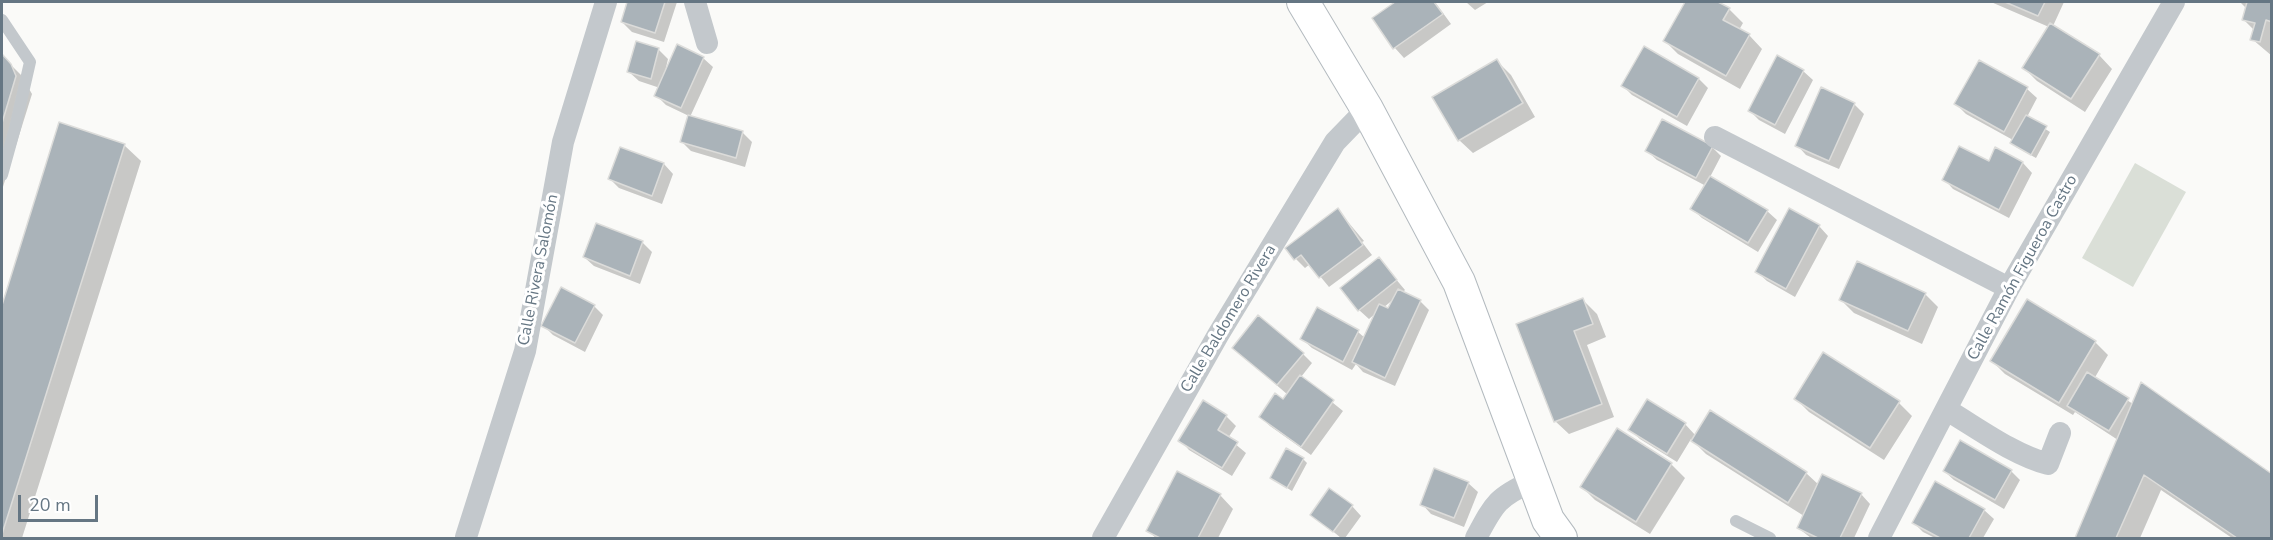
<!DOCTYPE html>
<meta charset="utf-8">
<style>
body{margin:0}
#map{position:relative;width:2273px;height:540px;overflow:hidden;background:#fafaf8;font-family:"Nunito Sans",sans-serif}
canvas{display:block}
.frame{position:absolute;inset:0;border:3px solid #657683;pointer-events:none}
.scale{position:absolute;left:18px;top:495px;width:80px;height:27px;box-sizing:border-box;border:3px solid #657683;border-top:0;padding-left:8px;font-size:18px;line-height:21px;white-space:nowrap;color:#657683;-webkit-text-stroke:4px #fff;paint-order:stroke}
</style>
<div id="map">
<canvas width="2273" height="540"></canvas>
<div class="frame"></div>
<div class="scale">20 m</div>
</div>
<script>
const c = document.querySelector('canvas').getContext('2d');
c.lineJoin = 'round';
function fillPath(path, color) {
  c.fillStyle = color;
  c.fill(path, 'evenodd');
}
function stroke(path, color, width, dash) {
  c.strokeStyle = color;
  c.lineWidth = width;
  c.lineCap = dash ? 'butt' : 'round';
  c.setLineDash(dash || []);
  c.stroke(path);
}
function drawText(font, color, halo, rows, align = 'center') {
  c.font = font + ' "Nunito Sans",sans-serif';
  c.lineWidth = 6;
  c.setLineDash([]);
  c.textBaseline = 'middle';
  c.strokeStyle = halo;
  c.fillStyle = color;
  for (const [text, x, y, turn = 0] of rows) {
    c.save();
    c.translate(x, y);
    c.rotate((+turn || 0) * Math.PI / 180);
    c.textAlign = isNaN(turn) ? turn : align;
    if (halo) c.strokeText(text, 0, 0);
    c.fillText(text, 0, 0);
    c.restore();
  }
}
fillPath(new Path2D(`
 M2135 163 2186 192 2133 287 2082 258Z`), '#dadfd7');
fillPath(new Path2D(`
 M629 2H677L664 42 632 32 622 22Z
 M1397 2H1435L1451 24 1404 58 1395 48 1374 18Z
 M1466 2H1488L1475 10Z
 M1687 2H1715L1729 9 1743 23 1739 30 1749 35 1762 49 1740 89 1678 54 1665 41Z
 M1991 2H2064L2053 26 2099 55 2112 69 2085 112 2037 81 2024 68 2049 27Z
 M2240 2H2272V56L2252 39 2255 31 2243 19 2246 8Z
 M637 43 659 50 668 59 665 72H666L703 58 713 67 690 117 743 133 752 142 745 167 691 151 682 142 689 116 666 105 656 95 660 88 639 81 629 72Z
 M1644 48 1699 79 1708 88 1687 126 1632 95 1623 86Z
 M2 56 21 75 32 94 2 190Z
 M1497 61 1511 75 1535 117 1473 153 1459 140Z
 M1979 62 2027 89 2037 98 2027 117 2050 132 2036 158 2016 147 2012 142 2013 140 1966 114 1956 104Z
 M1803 71 1813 80 1785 134 1759 120 1750 111Z
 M1854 104 1864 114 1839 169 1806 155 1797 145Z
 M60 124 124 145 141 161 22 538H2V310Z
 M1712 147 1721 156 1710 177 1767 211 1777 220 1758 252 1702 218 1692 209 1706 186 1657 160 1647 151Z
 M621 149 664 164 673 174 662 204 619 188 610 179Z
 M1996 149 2023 163 2032 173 2009 218 1953 189 1944 179 1989 163Z
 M1338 210 1364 241 1362 242 1372 255 1329 287 1310 264 1305 268 1296 259Z
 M1819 226 1828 236 1795 297 1767 281 1757 272Z
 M642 242 652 252 640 284 594 266 584 257Z
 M1379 259 1405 290 1402 293 1420 301 1429 310 1395 386 1363 372 1356 364 1352 370 1312 348 1302 339 1318 309 1358 332 1365 338 1376 313 1369 319 1359 310ZM1395 298 1389 310 1383 308Z
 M1925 294 1938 307 1922 344 1854 313 1841 300Z
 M1583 300 1597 314 1606 337 1587 345 1614 417 1569 434 1555 421 1518 325Z
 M594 306 603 315 585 352 553 335 543 325Z
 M2095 342 2108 355 2094 379 2133 404 2272 476V538H2232L2161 490 2140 538H2077L2118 440 2075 412 2073 415 2005 374 1992 361Z
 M1234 348 1303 354 1312 363 1301 377 1343 411 1311 455 1270 426 1261 417 1283 401 1288 395Z
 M1795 398 1899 403 1912 416 1884 460 1809 412Z
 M1226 416 1236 426 1228 438 1246 453 1232 476 1189 450 1180 440Z
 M1685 424 1696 436 1806 473 1819 485 1861 494 1870 504 1854 538H1811L1798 528 1804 516 1706 454 1691 439 1677 462 1640 439 1630 430Z
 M1617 430 1671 464 1685 478 1650 534 1595 500 1582 487Z
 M1303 459 1307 463 1292 491 1271 478Z
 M1944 471H2011L2020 480 2004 509 1954 480Z
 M1468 483 1478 492 1464 527 1431 514 1422 504Z
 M1220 495 1233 509 1218 538H1156L1148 531Z
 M1352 506 1361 516 1345 538H1341L1312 514Z
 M1984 510 1994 519 1983 538H1935L1923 532 1914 523Z`), '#0003');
const building = new Path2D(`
 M627 2H665L655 33 621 22Z
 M1395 2H1434L1443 14 1393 49 1372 18Z
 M1685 2H1718L1730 8 1723 20 1750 34 1726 76 1663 41Z
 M2005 2H2045L2038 16Z
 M2247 2H2272V22L2266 20 2260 42 2250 40 2255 23 2242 20Z
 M2050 23 2100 54 2071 99 2022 68Z
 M636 41 659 48 651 79 627 72Z
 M677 44 704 57 681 108 654 96Z
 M1644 46 1699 78 1677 117 1621 86Z
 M2 54 11 64 16 76 2 123Z
 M1777 55 1804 70 1775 125 1748 111Z
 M1497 59 1523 103 1458 141 1432 97Z
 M1979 60 2028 87 2004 132 1954 104Z
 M1821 87 1855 103 1829 161 1795 146Z
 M688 115 743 131 736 158 680 142Z
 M2026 115 2047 126 2031 155 2010 143Z
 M1662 119 1713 146 1696 178 1645 151Z
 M59 122 125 144 2 534V305Z
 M1959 146 1989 161 1995 147 2023 162 1999 210 1942 180Z
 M620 147 664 163 652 196 608 179Z
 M1710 176 1768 210 1748 243 1690 209Z
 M1338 208 1363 245 1319 278 1301 255 1294 260 1285 248Z
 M1789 208 1820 225 1786 289 1755 272Z
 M596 223 643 241 630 276 583 257Z
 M1379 257 1397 280 1358 311 1340 288Z
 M1857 261 1926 293 1908 331 1839 300Z
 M561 287 595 305 575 343 541 326Z
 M1398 289 1421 300 1385 378 1352 362 1379 304 1388 308Z
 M1583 298 1593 324 1574 331 1602 404 1554 422 1516 324Z
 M2027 299 2096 341 2059 403 1990 361Z
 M1317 307 1359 330 1343 362 1300 339Z
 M1258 315 1304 353 1277 385 1232 348Z
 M1823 352 1900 401 1870 448 1794 399Z
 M2087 372 2129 398 2109 431 2067 406Z
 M1300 375 1334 400 1301 447 1259 417 1275 393 1283 399Z
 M2141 382 2272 474V538H2237L2144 475 2116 538H2075Z
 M1647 399 1686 423 1667 454 1628 430Z
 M1203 400 1227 415 1218 430 1238 442 1222 468 1178 441Z
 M1710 410 1807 472 1788 503 1691 441Z
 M1617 428 1672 463 1636 522 1580 487Z
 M1960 440 2012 470 1995 500 1943 471Z
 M1286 448 1304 458 1287 488 1270 478Z
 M1434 468 1469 482 1454 518 1420 505Z
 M1177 471 1221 494 1198 538H1160L1146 531Z
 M1822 474 1862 493 1840 538H1818L1797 528Z
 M1935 481 1985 509 1969 538H1940L1912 523Z
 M1329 488 1353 505 1333 532 1310 515Z`);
fillPath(building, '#aab3b9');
stroke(building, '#dcdcda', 1.5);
const secondary = new Path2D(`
 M1303 2 1367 109 1459 282 1548 520 1561 538`);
stroke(secondary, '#b3babf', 34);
stroke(new Path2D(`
 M2 20 30 62 15 128 2 175
 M1736 521 1770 538`), '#c3c8cc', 12);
stroke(new Path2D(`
 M695 2 707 43
 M1715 137 2009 288
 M1947 410C1979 429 2012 454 2048 464L2060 433
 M466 537 525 351 563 142 606 2
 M1103 538 1218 335 1335 142 1367 109
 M1476 538C1494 504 1497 497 1533 481
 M1879 538 2009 288 2174 2`), '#c3c8cc', 22);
stroke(secondary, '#fff', 32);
drawText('16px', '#657683', '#fff', [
 ["Calle Ramón Figueroa Castro",2023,268,-61],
 ["Calle Rivera Salomón",539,270,-79],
 ["Calle Baldomero Rivera",1229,319,-59]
]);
</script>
